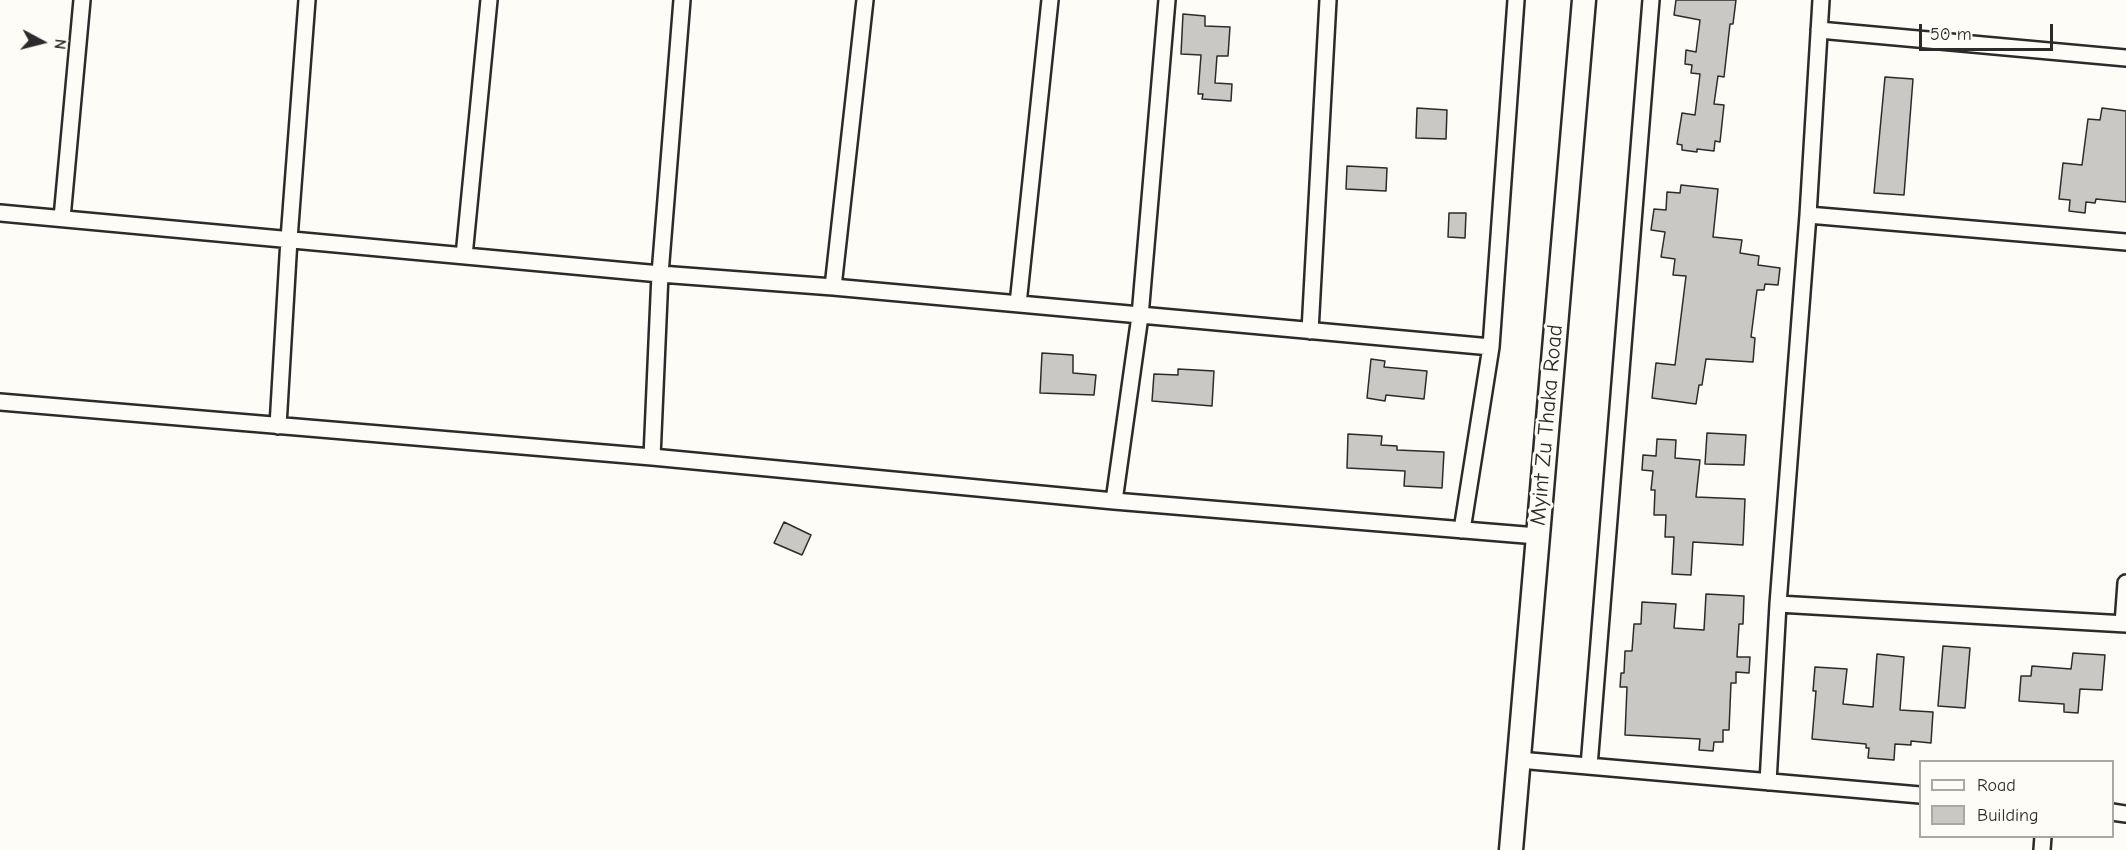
<!DOCTYPE html>
<style>
body{margin:0}
#map{position:relative;width:2126px;height:850px;overflow:hidden;background:#fdfcf7;font-family:"Comic Neue",sans-serif}
canvas{display:block}
.legend{position:absolute;left:1919px;top:760px;width:195px;height:78px;box-sizing:border-box;background:#fdfcf7;border:2px solid #a9a8a5;margin:0;padding:8px 10px;list-style:none;font-size:18px;color:#2b2b2b}
.legend li{display:flex;align-items:center;gap:12px;height:30px}
.legend b{width:30px;border:2px solid #a9a8a5}
.north{position:absolute;left:12px;top:12px;width:60px;height:60px;-webkit-text-stroke:4px #fdfcf7;paint-order:stroke;rotate:97deg;font-size:16px;font-weight:700;line-height:24px;text-align:center;color:#2b2b2b}
.north::after{content:'';display:block;margin:auto;width:21px;height:27px;background:#2b2b2b;clip-path:polygon(50% 0,100% 100%,50% 72%,0 100%)}
.scale{position:absolute;left:1919px;top:24px;width:134px;height:27px;box-sizing:border-box;border:3px solid #2b2b2b;border-top:0;padding-left:8px;font-size:18px;line-height:21px;white-space:nowrap;color:#2b2b2b;-webkit-text-stroke:4px #fdfcf7;paint-order:stroke}
</style>
<div id="map">
<canvas width="2126" height="850"></canvas>
<ul class="legend">
<li><b style="height:8px;background:#fdfcf7"></b>Road</li>
<li><b style="height:16px;background:#c9c8c4"></b>Building</li>
</ul>
<div class="north">N</div>
<div class="scale">50 m</div>
</div>
<script>
const c = document.querySelector('canvas').getContext('2d');
c.lineJoin = 'round';
function fillPath(path, color) {
  c.fillStyle = color;
  c.fill(path, 'evenodd');
}
function stroke(path, color, width, dash) {
  c.strokeStyle = color;
  c.lineWidth = width;
  c.lineCap = dash ? 'butt' : 'round';
  c.setLineDash(dash || []);
  c.stroke(path);
}
function drawText(font, color, halo, rows, align = 'center') {
  c.font = font + ' "Comic Neue",sans-serif';
  c.lineWidth = 6;
  c.setLineDash([]);
  c.textBaseline = 'middle';
  c.strokeStyle = halo;
  c.fillStyle = color;
  for (const [text, x, y, turn = 0] of rows) {
    c.save();
    c.translate(x, y);
    c.rotate((+turn || 0) * Math.PI / 180);
    c.textAlign = isNaN(turn) ? turn : align;
    if (halo) c.strokeText(text, 0, 0);
    c.fillText(text, 0, 0);
    c.restore();
  }
}
const building = new Path2D(`
 M1676 0H1736L1733 24H1730L1724 77 1718 76 1714 104 1724 105 1720 142 1715 141 1714 151 1697 149V152L1682 150V145L1677 144 1682 113 1695 115 1700 74 1691 73 1692 65 1685 64 1686 50 1696 52 1700 20 1674 15Z
 M1183 14 1205 16V26L1230 27 1228 56H1217L1215 83 1232 84 1231 101 1202 99 1203 94H1198L1201 55 1181 54Z
 M1885 77 1913 79 1904 195 1874 193Z
 M1417 108 1447 110 1446 139 1416 138Z
 M2102 108 2126 111V202L2096 199 2095 203 2086 202 2085 213 2069 211 2070 200 2059 199 2063 163 2082 165 2088 119 2100 120Z
 M1347 166 1387 168 1386 191 1346 189Z
 M1681 185 1718 189 1713 237 1742 240 1740 253 1759 256 1758 265 1780 268 1778 285 1765 284 1764 290H1757L1751 337 1755 338 1753 362 1706 359 1702 385H1699L1696 404 1652 398 1656 363 1675 365 1686 276 1673 275 1675 259 1661 257 1665 232 1651 230 1654 209 1666 210 1667 192 1680 193Z
 M1449 213H1466L1465 238 1448 237Z
 M1042 353 1073 355V373L1096 375 1094 395 1040 393Z
 M1371 359 1385 361 1384 367 1427 371 1424 399 1386 395 1385 401 1367 398Z
 M1178 369 1214 371 1212 406 1152 401 1154 374 1178 375Z
 M1707 433 1746 435 1744 465 1705 464Z
 M1348 434 1382 436 1381 445 1397 446V450L1444 452 1442 488 1404 486 1405 471 1347 468Z
 M1657 439 1676 440 1675 458 1700 460 1696 497 1745 499 1743 545 1693 542 1691 575 1672 574 1674 537H1665L1666 515H1654L1655 490H1651L1653 471 1642 470 1643 455 1656 456Z
 M784 522 811 535 802 555 774 543Z
 M1706 594 1744 596 1743 624H1739L1737 657H1750L1749 673 1736 672V683H1731L1729 730H1723V742H1714L1713 751 1699 750 1700 739 1625 735 1627 687H1620L1621 673H1624L1625 651H1632L1634 624H1641L1642 602 1676 604 1674 628 1704 630Z
 M1943 646 1970 648 1965 708 1938 706Z
 M2073 653 2105 655 2102 690 2080 689 2078 713 2064 712V704L2019 701 2021 676H2031L2032 666 2071 669Z
 M1877 654 1904 657 1900 710 1933 712 1931 743 1911 741V745L1895 744 1894 760 1868 758 1869 748H1866V744L1812 739 1816 691H1813L1815 667 1847 669 1843 704 1873 707Z`);
fillPath(building, '#c9c8c4');
stroke(building, '#2b2b2b', 1.5);
const street = new Path2D(`
 M1819 30 2126 58
 M0 213 660 274 833 287 1491 347
 M1808 215 2126 242
 M62 218 82 0
 M464 256 489 0
 M833 287 865 0
 M1018 304 1050 0
 M1310 331 1328 0
 M0 402 652 457 1114 501 1537 536
 M278 426 289 239 307 0
 M652 457 660 274 682 0
 M1114 501 1140 316 1167 0
 M1462 530 1491 347 1516 0
 M1778 604 2126 624
 M2123 624 2126 583
 M1519 760 1920 795
 M1589 766 1651 0
 M1768 782 1778 604 1808 215 1821 0
 M2112 812 2126 814
 M2042 850 2043 836`);
const secondary = new Path2D(`
 M1511 850 1584 0`);
stroke(street, '#2b2b2b', 20);
stroke(secondary, '#2b2b2b', 27);
stroke(street, '#fdfcf7', 15);
stroke(secondary, '#fdfcf7', 22);
drawText('22px', '#2b2b2b', '#fdfcf7', [
 ["Myint Zu Thaka Road",1547,425,-85]
]);
</script>
